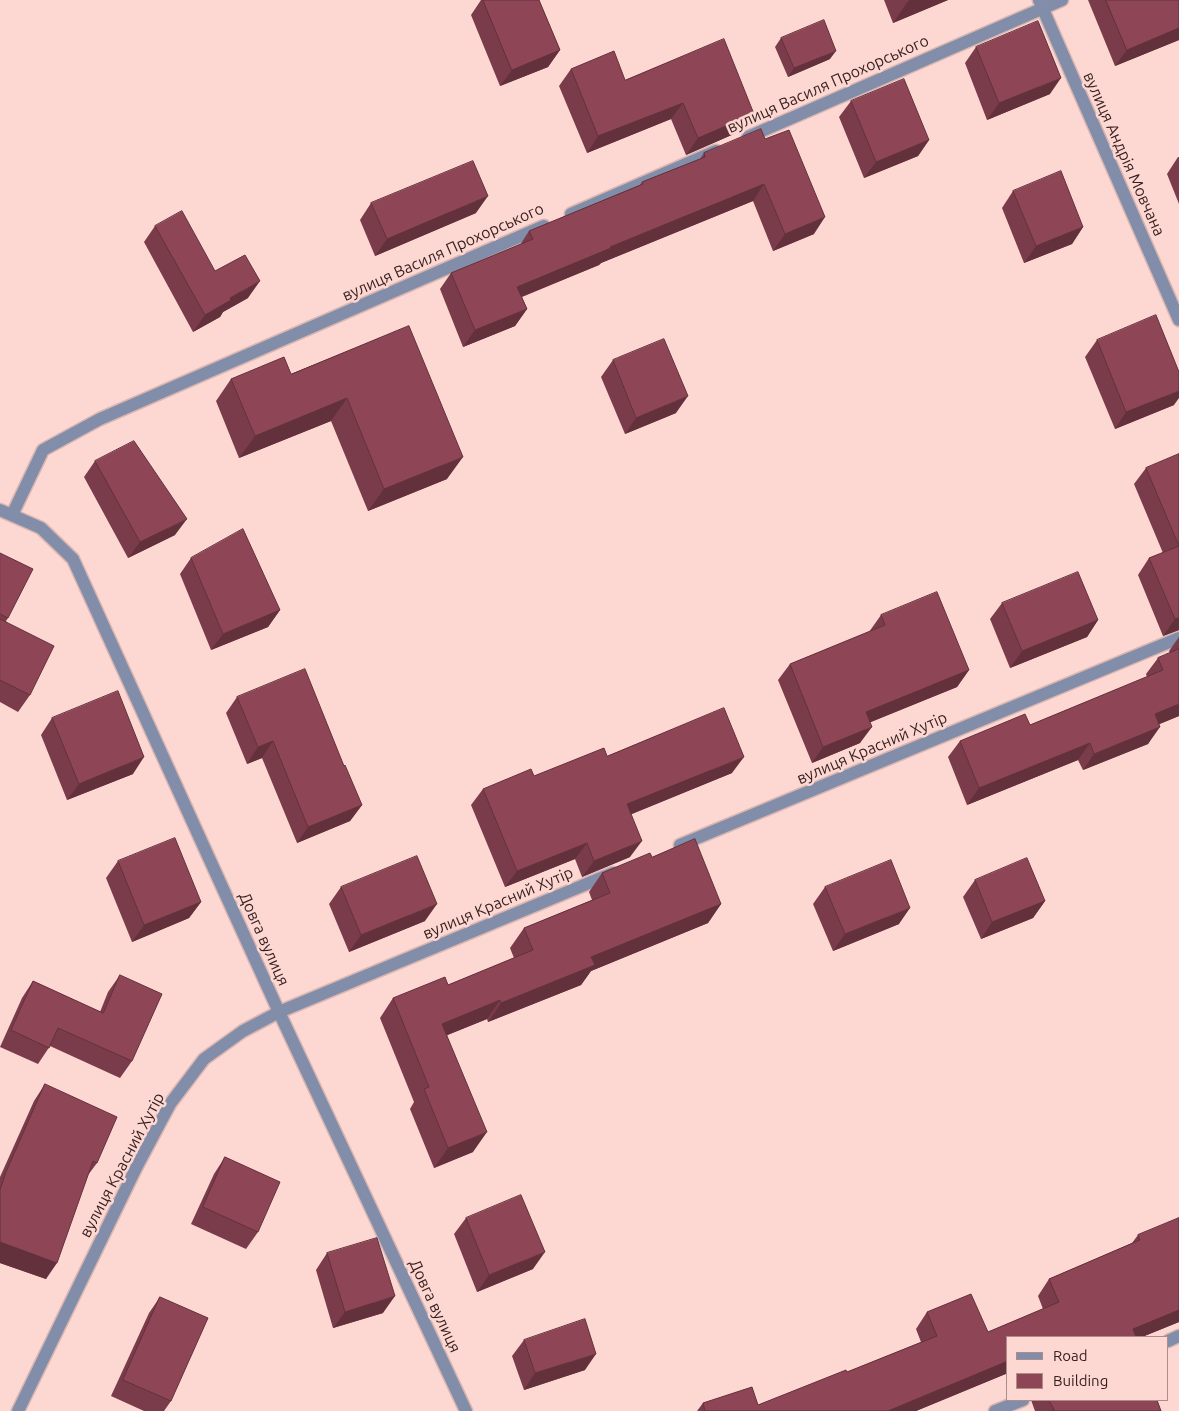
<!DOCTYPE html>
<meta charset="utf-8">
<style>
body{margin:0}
#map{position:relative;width:1179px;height:1411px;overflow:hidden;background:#fdd7d2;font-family:Ubuntu,sans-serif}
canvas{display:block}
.legend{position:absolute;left:1006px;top:1336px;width:162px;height:65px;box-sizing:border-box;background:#fdd7d2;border:1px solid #ad8d89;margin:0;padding:6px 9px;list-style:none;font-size:15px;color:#351e1c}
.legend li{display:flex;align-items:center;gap:10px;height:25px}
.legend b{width:25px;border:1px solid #ad8d89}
</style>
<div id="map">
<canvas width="1179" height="1411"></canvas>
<ul class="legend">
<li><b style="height:6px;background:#818da9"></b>Road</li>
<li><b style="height:14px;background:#8e4656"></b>Building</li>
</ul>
</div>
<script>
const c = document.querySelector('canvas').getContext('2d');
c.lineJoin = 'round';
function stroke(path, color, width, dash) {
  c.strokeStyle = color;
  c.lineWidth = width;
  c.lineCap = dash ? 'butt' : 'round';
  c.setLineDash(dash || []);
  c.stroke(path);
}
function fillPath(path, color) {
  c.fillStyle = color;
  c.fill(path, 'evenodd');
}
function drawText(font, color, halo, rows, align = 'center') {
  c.font = font + ' Ubuntu,sans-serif';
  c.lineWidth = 5;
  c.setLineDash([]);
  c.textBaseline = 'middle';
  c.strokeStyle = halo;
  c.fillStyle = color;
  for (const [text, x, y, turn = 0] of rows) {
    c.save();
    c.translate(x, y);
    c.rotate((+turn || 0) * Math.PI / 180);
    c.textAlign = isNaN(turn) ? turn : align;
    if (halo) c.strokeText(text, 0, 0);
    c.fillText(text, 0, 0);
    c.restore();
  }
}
const minor = new Path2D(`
 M1039 0 1179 320
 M748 137 1062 0
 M571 214 716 151
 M0 510 41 528 73 559 279 1012 466 1411
 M12 515 43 450 100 419 544 226
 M680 845 1179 638
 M1168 1341 1179 1336
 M18 1411 136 1168 170 1104 204 1059 243 1031 279 1012 613 873
 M995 1411 1023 1400`);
stroke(minor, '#d9b6b1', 15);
stroke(minor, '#818da9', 12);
fillPath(new Path2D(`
 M481 0H539L560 50 548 67 500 86 471 15Z
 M884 0H948L893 23Z
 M1088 0H1179V40L1115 66Z
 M781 38 830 59 788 77 775 47Z
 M976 47 1050 94 987 120 965 63Z
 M571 69 625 80 754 114 743 130 686 155 671 119 587 153 559 86Z
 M851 101 929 140 918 156 864 178 839 117Z
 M765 139 814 234 773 251 753 201 601 263 599 265 522 297 527 309 515 326 463 347 440 289 451 273 520 245 529 231 640 185 642 182 700 159 704 153Z
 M1178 157H1179V204L1167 174Z
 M1013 191 1083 227 1072 244 1024 263 1002 208Z
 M371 203 476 213 375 256 360 220Z
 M155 226 215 271 248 298 223 312 220 317 193 332 144 242Z
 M409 326 447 479 368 511 331 421 239 458 216 401 231 379 291 374Z
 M1097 340 1174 405 1115 429 1085 357Z
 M613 360 676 413 625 434 601 377Z
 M1179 454V630L1163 636 1138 575 1149 558 1163 553 1134 484 1146 468Z
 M95 461 175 535 128 558 84 477Z
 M0 553 8 618 6 621 30 695 18 712 0 702Z
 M191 558 280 610 268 627 211 650 180 574Z
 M1002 603 1098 620 1087 637 1010 668 990 619Z
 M881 615 969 670 957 687 870 722 860 743 812 763 778 680 790 664 869 632Z
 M1179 637V716L1159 724 1148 744 1083 770 1078 760 967 805 948 757 960 741 1030 725 1147 677 1146 674 1158 658 1170 653 1169 651Z
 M237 697 344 766 362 805 350 821 297 843 262 758 247 764 226 713Z
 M52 718 133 774 67 800 41 735Z
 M607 756 732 773 631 814 630 857 582 877 575 859 505 887 471 805 483 789 534 776Z
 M652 857 721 904 708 923 591 971 581 985 488 1022 487 1019 447 1035 473 1152 434 1168 410 1109 414 1102 380 1018 393 998 448 985 514 958 510 948 524 928 592 900 589 892 602 873Z
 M118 861 201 902 189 918 132 942 106 878Z
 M975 880 1045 901 1033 918 981 939 963 897Z
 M341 887 425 921 349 952 329 904Z
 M825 887 899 924 833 951 813 904Z
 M120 975 132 1061 120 1078 50 1046 38 1064 0 1047 22 998 33 981 100 1012 108 992Z
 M45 1084 97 1163 88 1175 46 1279 0 1263V1177L34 1101Z
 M225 1157 258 1232 246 1249 191 1224 214 1174Z
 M466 1218 533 1269 477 1292 454 1234Z
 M1179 1218V1322L1142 1337H1008V1373L916 1411H697L703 1403 758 1405 847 1372 921 1342 916 1329 927 1312 988 1332 1043 1309 1038 1296 1049 1279 1132 1243 1138 1235Z
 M327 1253 383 1313 333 1328 316 1270Z
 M160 1297 171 1401 164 1411H144L111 1396 149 1313Z
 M524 1340 585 1370 524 1390 512 1356Z
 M1031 1400H1157L1161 1411H1035Z`), '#7a3c4a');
fillPath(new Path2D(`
 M911 0H948L893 23 908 1Z
 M1179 28V40L1115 66 1127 50Z
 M560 50 548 67 500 86 512 70Z
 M836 51 830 59 788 77 794 68Z
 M1061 78 1050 94 987 120 999 103Z
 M683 103 671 119 587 153 598 136Z
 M754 114 743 130 686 155 698 138Z
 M929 140 918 156 864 178 876 162Z
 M764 184 753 201 601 263 599 265 506 303 517 287 610 247Z
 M488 196 476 213 375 256 387 239Z
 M825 217 814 234 773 251 785 234Z
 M1083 227 1072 244 1024 263 1036 246Z
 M260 281 248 298 223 312 220 317 193 332 205 315 230 298Z
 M527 309 515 326 463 347 475 330Z
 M1179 391V398L1174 405 1115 429 1126 412Z
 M688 396 676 413 625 434 636 418Z
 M347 398 331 421 239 458 255 436Z
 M463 457 447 479 368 511 384 489Z
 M187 519 175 535 128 558 140 542Z
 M280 610 268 627 211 650 223 634Z
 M1179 618V630L1163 636 1175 619Z
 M1098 620 1087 637 1010 668 1022 651Z
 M969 670 957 687 854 729 866 712Z
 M1179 704V716L1143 731 1155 714Z
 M872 727 860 743 812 763 823 747Z
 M1160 727 1148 744 1083 770 1094 754Z
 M273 741 262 758 247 764 258 747Z
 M1090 743 1078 760 967 805 979 788Z
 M144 757 133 774 67 800 79 784Z
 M744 757 732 773 615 821 627 804Z
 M362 805 350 821 297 843 308 827Z
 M642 841 630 857 582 877 594 861Z
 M587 843 575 859 505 887 517 871Z
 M1045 901 1033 918 981 939 992 922Z
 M201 902 189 918 132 942 144 925Z
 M437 904 425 921 349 952 361 935Z
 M721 904 708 923 591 971 581 985 488 1022 501 1003 591 957Z
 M910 908 899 924 833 951 845 934Z
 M500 1000 487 1019 428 1043 442 1024Z
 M487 1132 473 1152 434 1168 448 1148Z
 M0 1242 57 1263 46 1279 0 1263Z
 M545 1252 533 1269 477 1292 489 1275Z
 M395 1296 383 1313 333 1328 345 1312Z
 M1179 1310V1322L1142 1337H1128L1133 1329Z
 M596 1354 585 1370 524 1390 535 1373Z
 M1008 1361V1373L916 1411H888Z`), '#63313c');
const building = new Path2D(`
 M483 0H539L560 50 512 70Z
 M1106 0H1179V28L1127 50Z
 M824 20 836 51 794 68 781 38Z
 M1038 21 1061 78 999 103 976 47Z
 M724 39 754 114 698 138 683 103 598 136 571 69 614 51 625 80Z
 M904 79 929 140 876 162 851 101Z
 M761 129 765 139 789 130 825 217 785 234 764 184 610 247 611 248 517 287 527 309 475 330 451 273 533 239 529 231 643 184 642 182 705 157 704 153Z
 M473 161 488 196 387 239 371 203Z
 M1061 171 1083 227 1036 246 1013 191Z
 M182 211 215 271 245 255 260 281 230 298 231 300 205 315 155 226Z
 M1156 315 1179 372V391L1126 412 1097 340Z
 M409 326 463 457 384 489 347 398 255 436 231 379 284 357 291 374Z
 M664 339 688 396 636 418 613 360Z
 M134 441 187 519 140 542 95 461Z
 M1179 454V618L1175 619 1149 558 1179 546 1146 468Z
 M243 529 280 610 223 634 191 558Z
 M0 553 33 569 8 618 0 614Z
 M1078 572 1098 620 1022 651 1002 603Z
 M937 592 969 670 866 712 872 727 823 747 790 664 885 625 881 615Z
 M0 619 54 646 30 695 0 680Z
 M1179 649V704L1155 714 1160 727 1094 754 1090 743 979 788 960 741 1025 714 1030 725 1163 670 1158 658Z
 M305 669 344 766 345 765 362 805 308 827 273 741 258 747 237 697Z
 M118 691 144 757 79 784 52 718Z
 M724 708 744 757 627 804 642 841 594 861 587 843 517 871 483 789 531 769 534 776 604 748 607 756Z
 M175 838 201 902 144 925 118 861Z
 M695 839 721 904 591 957 595 965 501 1003 500 1000 442 1024 487 1132 448 1148 424 1089 429 1087 393 998 445 977 448 985 533 950 524 928 610 893 602 873 650 853 652 857Z
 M417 856 437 904 361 935 341 887Z
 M1027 858 1045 901 992 922 975 880Z
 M891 860 910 908 845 934 825 887Z
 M120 975 162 994 132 1061 58 1028 49 1048 11 1030 33 981 103 1013Z
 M45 1084 117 1117 97 1163 93 1161 57 1263 0 1242V1190L6 1172Z
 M225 1157 280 1182 258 1232 203 1207Z
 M521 1195 545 1252 489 1275 466 1218Z
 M1179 1218V1310L1133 1329 1136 1337H1008V1361L888 1411H705L703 1403 752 1387 758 1405 846 1370 847 1372 937 1336 927 1312 971 1294 988 1332 1059 1302 1049 1279 1140 1240 1138 1235Z
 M377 1238 395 1296 345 1312 327 1253Z
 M160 1297 208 1318 171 1401 123 1380Z
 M585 1319 596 1354 535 1373 524 1340Z
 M1049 1400H1157L1161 1411H1051L1054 1410Z`);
fillPath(building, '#8e4656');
stroke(building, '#63313c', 1);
drawText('16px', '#351e1c', '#fdd7d2', [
 ["вулиця Василя Прохорського",828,84,-24],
 ["вулиця Андрія Мовчана",1124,154,66],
 ["вулиця Василя Прохорського",443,252,-24],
 ["вулиця Красний Хутір",872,748,-23],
 ["вулиця Красний Хутір",498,903,-23],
 ["Довга вулиця",264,939,66],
 ["вулиця Красний Хутір",122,1165,-62],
 ["Довга вулиця",435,1306,65]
]);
</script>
